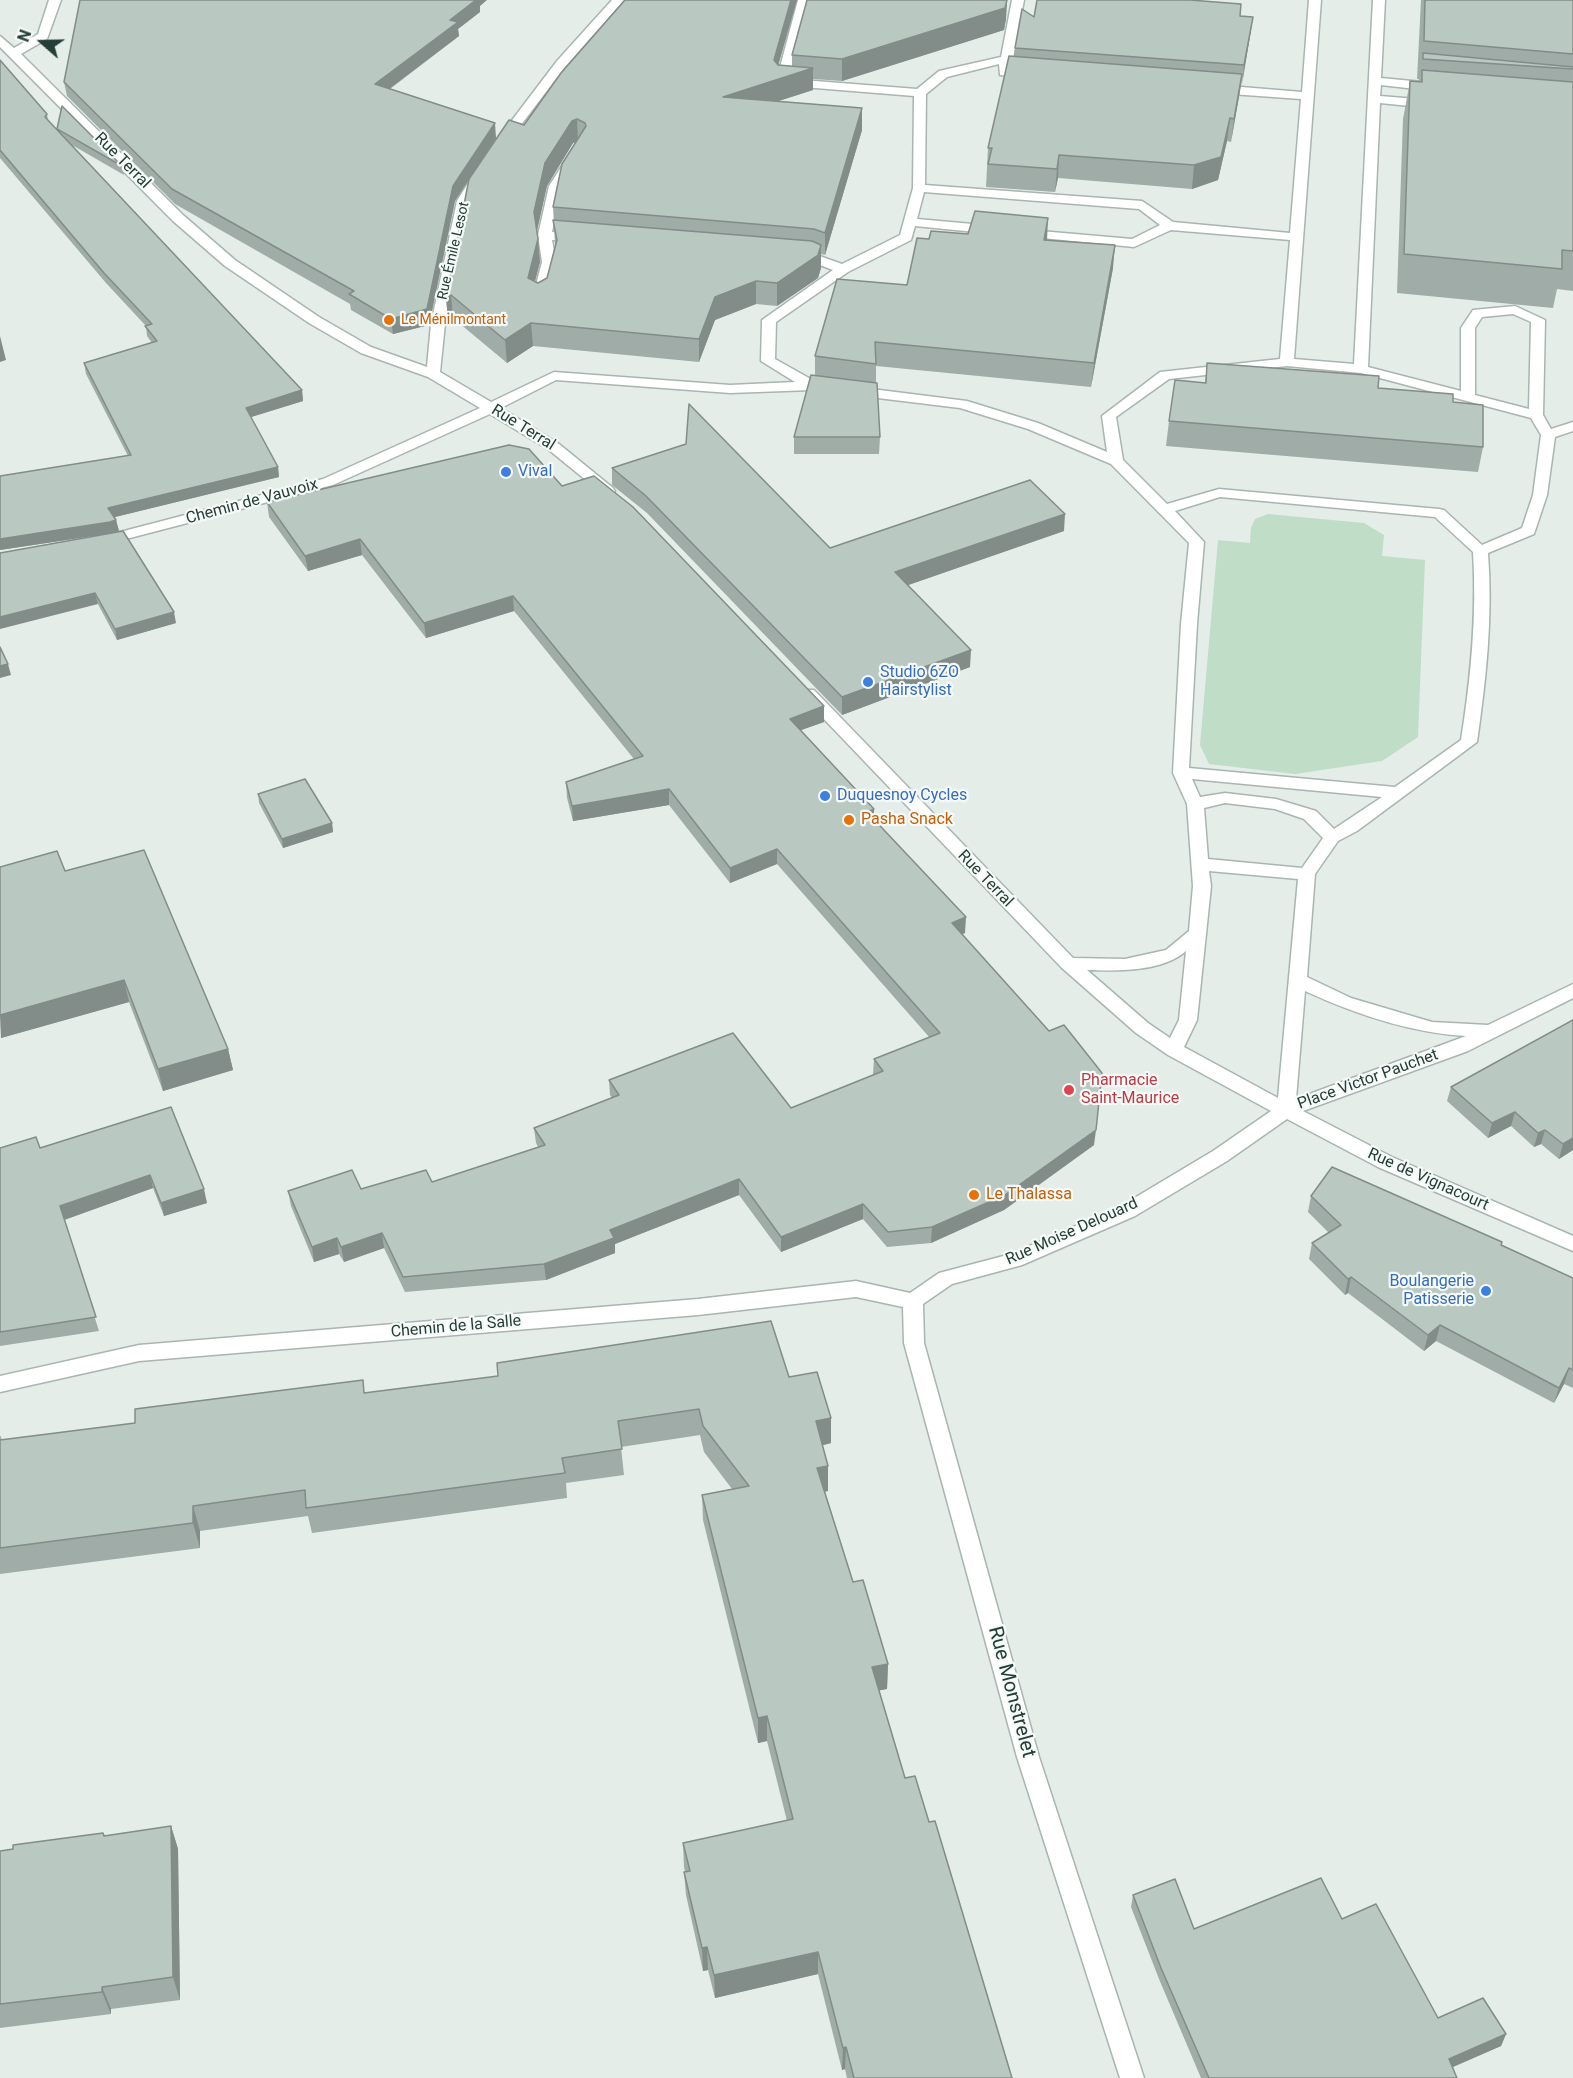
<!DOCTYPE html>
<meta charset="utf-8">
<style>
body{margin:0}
#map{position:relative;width:1573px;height:2078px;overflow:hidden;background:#e5ede9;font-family:Roboto,sans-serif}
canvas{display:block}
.north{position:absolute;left:12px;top:12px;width:60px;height:60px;-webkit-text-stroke:4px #f5faf8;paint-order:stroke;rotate:290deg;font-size:16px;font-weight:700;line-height:24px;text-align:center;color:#253e37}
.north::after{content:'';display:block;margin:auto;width:21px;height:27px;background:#253e37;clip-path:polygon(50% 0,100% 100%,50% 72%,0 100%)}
</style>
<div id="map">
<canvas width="1573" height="2078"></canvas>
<div class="north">N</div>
</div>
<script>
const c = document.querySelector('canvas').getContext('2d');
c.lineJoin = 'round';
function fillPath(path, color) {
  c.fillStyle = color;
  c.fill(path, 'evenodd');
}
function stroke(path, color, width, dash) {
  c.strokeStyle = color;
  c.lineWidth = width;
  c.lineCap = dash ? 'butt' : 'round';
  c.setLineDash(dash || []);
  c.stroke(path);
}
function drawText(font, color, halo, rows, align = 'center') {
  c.font = font + ' Roboto,sans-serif';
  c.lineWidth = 4.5;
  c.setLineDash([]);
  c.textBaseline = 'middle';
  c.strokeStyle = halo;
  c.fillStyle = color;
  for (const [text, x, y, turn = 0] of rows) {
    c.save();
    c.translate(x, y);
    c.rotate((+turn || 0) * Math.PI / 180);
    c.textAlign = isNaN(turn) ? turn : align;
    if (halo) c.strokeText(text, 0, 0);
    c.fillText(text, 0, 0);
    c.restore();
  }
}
fillPath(new Path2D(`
 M1268 514 1364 523 1384 535 1382 556 1425 560 1418 737 1382 761 1295 774 1209 764 1200 745 1218 540 1250 543 1251 528 1255 519Z`), '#bfddc7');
const minor = new Path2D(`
 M49 0H61L47 39 21 54 183 215 235 260 319 317 371 347 427 367 431 324 457 201 473 175H481L483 178 469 201 445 324 440 372 491 402 554 372 730 385 795 382 761 361 762 320 833 270 812 262 791 259 789 256 791 253 814 254 842 264 900 235 913 188 914 96 778 85 776 82 798 0H810L789 79 917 89 939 71 1001 57 1012 0H1024L1011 69 1028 70 1034 74 1028 78 1000 75 999 64 947 77 926 94 925 185 1142 201 1173 222 1290 233 1301 99 1217 93 1211 89 1217 85 1302 92 1309 0H1321L1294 359 1354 364 1373 0H1385L1381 78 1433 83 1439 87 1433 91 1381 85 1380 96 1429 100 1435 104 1429 108 1380 103 1368 367 1461 391V328L1473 310 1515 306 1545 320 1543 415 1551 429 1573 422V431L1555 437 1547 495 1534 534 1488 553C1493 617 1486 679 1477 742L1357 831 1338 841 1315 874 1307 977 1351 998 1432 1022 1488 1025 1573 984V998L1468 1051 1303 1111 1392 1157 1573 1236V1251L1378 1167 1287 1119 1227 1161 1135 1216 1022 1265 952 1284 923 1304 924 1343 1039 1757 1144 2078H1120L1017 1757 904 1343 903 1307 856 1297 698 1315 139 1361 0 1392V1376L139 1345 698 1299 856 1281 910 1293 939 1273 1011 1254 1121 1206 1213 1151 1271 1111 1168 1055 1136 1033 1062 968 800 694 802 690H814L1073 958 1125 959 1166 950 1189 931 1193 886 1187 804 1173 773 1181 624 1189 543 1111 464 1028 429 960 408 812 390 730 393 556 380 501 408 559 444 613 488 615 491 613 494H603L549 450 490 414 333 485 107 544H97L95 541 97 538 323 479 480 408 428 377 361 353 309 323 225 266 173 221 0 47V36L14 48 38 34ZM924 192 1139 209 1160 225 1132 239 1017 229 1015 232 1022 236 1134 247 1171 230 1290 240 1280 359 1160 372 1102 416 1107 452 1038 423 967 401 816 382 775 359 776 322 848 272 911 240 915 226 995 234 1002 230 995 226 917 219ZM1513 314 1531 322 1529 409 1475 395V328L1482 317ZM1287 366 1361 373 1531 418 1541 435 1533 495 1522 528 1482 545 1444 510 1439 509 1219 489 1167 504 1123 460 1116 417 1169 379ZM1220 497 1435 517 1473 552C1477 616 1471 677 1461 740L1395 787 1189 768 1197 624 1204 542 1175 511ZM1192 779 1382 797 1334 829 1316 811 1276 799 1225 793 1200 797ZM1225 803 1275 809 1304 819 1323 838 1302 868 1208 859 1204 808ZM1209 871 1298 879 1278 1098 1184 1047 1197 1020 1211 886ZM1186 951 1179 1020 1170 1038 1148 1023 1087 970C1117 971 1162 972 1186 951ZM1305 991C1355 1014 1411 1033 1466 1036L1296 1099Z
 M612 0H624L565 67 505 146H497L495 143 497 140 557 61Z
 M571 157 577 161 561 186 552 232 578 234 585 238 578 242 552 240 556 262 546 300 539 304 532 300 542 262 538 235 549 186 567 158Z`);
stroke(minor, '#a8b5b0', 3);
fillPath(minor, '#fff');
fillPath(new Path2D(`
 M625 0H797L778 65 792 66V55L1007 0 1006 19 1004 30 842 81 813 79V90L778 101 862 108V130L825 255 821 254V268L818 278 777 306 756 304 715 320 699 362 533 346 507 363 453 318 448 320 446 297 524 125ZM576 142 553 207 555 245 547 278 538 283 535 281 540 262 537 230 547 186 573 143Z
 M1421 0H1573V291L1557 289 1553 308 1397 293 1403 119 1410 81 1418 82 1419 79H1417Z
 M480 6V12L458 29 459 36 390 89 496 138 455 201 429 325 393 334 351 310 350 304 175 204 67 96 64 82Z
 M1240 16 1253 17 1250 36 1231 142 1227 141 1218 180 1192 189 1058 178 1055 192 986 187 988 148 1014 56 1015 48 1034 17Z
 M0 60 47 114 48 120 57 130 122 166 124 175 72 145 302 390 303 401 251 417 278 467 279 477 115 517 116 520 119 531 113 533 0 550 128 456 86 374 84 363 152 343 147 336 146 326 106 283 0 158Z
 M968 234 1047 240 1113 268 1091 387 876 366V383L880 437 879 454H794V437L815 376V356L907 285 929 239Z
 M1207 363 1378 388 1483 447 1478 472 1166 446 1169 421 1205 383Z
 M612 468 830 548 1064 531 908 585 970 667 842 715 647 513 612 485Z
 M562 486 824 706V722L801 730 874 809V819L965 933 962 934 1094 1145 1004 1210 931 1243 887 1247 863 1219 781 1252 739 1195 615 1244V1253L546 1280 405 1292 384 1248 344 1262 339 1254 314 1262 291 1206 288 1191 361 1189 432 1182 538 1147 536 1143 534 1128 612 1098 610 1095 609 1080 791 1108 873 1075 874 1059 930 1038 777 864 730 883 669 805 573 821 567 798 566 782 634 759 514 611 426 638 362 555 308 571 269 517 267 502Z
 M0 553 176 623 117 640 98 604Z
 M258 794 332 823 333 832 283 848 259 803Z
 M0 867 228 1049 233 1070 163 1091 129 1002 1 1038Z
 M1573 1020V1150L1559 1159 1541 1144 1534 1147 1511 1126 1488 1138 1447 1101 1451 1087Z
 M171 1107 207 1203 164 1216 153 1188 64 1220 99 1331 0 1346V1148H40Z
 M1311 1196 1502 1242V1245L1573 1278V1388L1564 1384 1554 1403 1436 1341 1424 1351 1348 1293 1345 1295 1309 1259 1312 1243 1329 1233 1308 1212Z
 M789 1377 831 1443 823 1445 828 1491 825 1492 853 1582 888 1664 887 1689 879 1690 905 1778 929 1822 1012 2078H847L845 2069 842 2070 818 1974 715 1998 708 1970 703 1971 686 1895 684 1872H685L684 1867 683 1843 787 1821 767 1741 758 1743 703 1520 702 1495 732 1489 704 1452 700 1435 621 1447 624 1475 566 1483 567 1498 312 1533 308 1516 200 1531V1548L0 1574V1435L2 1440 365 1393Z
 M171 1826 178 1849 180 2000 111 2009V2014L0 2028V1851L103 1833 104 1836Z
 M1133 1895 1194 1929 1342 1919 1438 2018 1506 2034 1501 2046 1452 2067 1457 2078H1201L1159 1979 1131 1907Z`), '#a0aca7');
fillPath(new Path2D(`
 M473 0H487L480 6V12L458 29 459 36 377 98 375 84Z
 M791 0H797L774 80 813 68V90L723 119V97L774 60Z
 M1007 0 1006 19 1004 30 842 81V59Z
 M1253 17 1250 36 1242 85 1244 65Z
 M1242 74 1239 96 1231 142 1234 119Z
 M862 108V130L825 255V233Z
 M1230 118 1227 141 1218 180 1192 189 1194 165Z
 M577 119 578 141 573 143 547 186 536 235 534 212 545 163 572 121Z
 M495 123 496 138 455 201 429 325 393 334 391 319 453 186Z
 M1059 155 1058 178 1055 192 1057 169Z
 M1048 218 1047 241 1044 240Z
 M538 239 540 262 530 301 528 278Z
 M821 245V268L818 278 777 306V283Z
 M1115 245 1113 268 1091 387 1094 363Z
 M756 281V304L715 320 699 362V339L715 297Z
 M451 295 453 318 448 320 446 297Z
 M531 323 533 346 507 363 505 340Z
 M0 336 6 360 0 362Z
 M302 390 303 401 248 418 246 408Z
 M278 467 279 477 111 518 108 508Z
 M1065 514 1064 531 894 590 895 572Z
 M116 520 119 531 113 533 0 550V539Z
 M360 539 362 555 308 571 305 556Z
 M95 593 98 604 0 629V617Z
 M513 596 514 611 426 638 424 623Z
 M174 612 176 623 117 640 115 629Z
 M971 650 970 667 842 715V697Z
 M8 664 11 675 0 678V666Z
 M824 706V722L790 734V719Z
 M669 789V805L573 821 572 806Z
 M874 809V824L867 812Z
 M332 823 333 832 283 848 282 839Z
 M777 849V864L730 883V868Z
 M966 917 965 933 951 939 952 923Z
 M124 980 129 1002 1 1038 0 1015Z
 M228 1049 233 1070 163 1091 158 1069Z
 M1515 1112 1511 1126 1488 1138 1492 1123Z
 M1096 1130 1094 1145 1004 1210 931 1243 932 1227Z
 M1545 1130 1541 1144 1534 1147 1538 1133Z
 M1573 1138V1150L1559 1159 1563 1144Z
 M150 1175 153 1188 64 1220 60 1206Z
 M739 1179V1195L615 1244V1253L546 1280 544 1264 610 1230Z
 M204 1189 207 1203 164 1216 161 1203Z
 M863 1204V1219L781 1252V1237Z
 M382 1233 384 1248 344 1262 341 1247Z
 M337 1238 339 1254 314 1262 312 1247Z
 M1351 1277 1348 1293 1345 1295 1348 1279Z
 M1440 1325 1436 1341 1424 1351 1428 1335Z
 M1569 1368 1564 1384 1554 1403 1559 1388Z
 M831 1418V1443L816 1447V1421Z
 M828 1466V1491L817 1493V1468Z
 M193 1506 200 1531V1548L193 1523Z
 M888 1664 887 1689 871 1692 872 1667Z
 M767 1716V1741L758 1743V1718Z
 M171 1826 178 1849 180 2000 173 1977Z
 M707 1947 708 1970 703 1971 702 1948Z
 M818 1952V1974L715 1998 714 1975Z
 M102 1987 111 2009V2014L102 1992Z
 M1506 2034 1501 2046 1444 2071 1449 2059Z
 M846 2047 845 2069 842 2070 843 2048Z`), '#828c88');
const building = new Path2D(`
 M80 0H476L450 20 458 22 375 84 495 123 453 186 427 309 391 319 349 294 354 291 172 189 64 82Z
 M625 0H791L774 60 778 65 813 68 723 97 862 108 825 233 814 229 553 207 562 164 586 126 585 123 577 119 572 121 545 163 534 212 538 239 528 278 538 283 547 278 557 240 553 220 812 241 821 245 818 255 777 283 756 281 715 297 699 339 531 323 505 340 451 295 446 297 469 179 509 120 524 125 561 73Z
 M807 0H1007L1005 8 842 59 792 55Z
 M1037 0H1190L1241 4 1240 16 1253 17 1244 65 1015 48 1022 9 1034 17Z
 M1425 0H1573V54L1424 41Z
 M1423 53 1573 67V69L1423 59Z
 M1009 56 1242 74 1234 119 1230 118 1221 157 1194 165 1059 155 1057 169 988 164 992 148H988Z
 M0 60 47 114 45 117 302 390 246 408 278 467 108 508 116 520 110 522 0 539V476L131 455 84 363 157 341 145 326 152 324 104 273 0 150Z
 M1422 70 1573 82V251L1562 250V269L1404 254 1410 81 1422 82Z
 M62 106 122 166 57 129Z
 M975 211 1048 218 1044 240 1115 245 1094 363 875 342 876 364 815 356 837 279 907 285 917 238 929 239 931 231 968 234Z
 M1207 363 1379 376 1378 388 1453 394V402L1483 405V447L1169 421 1175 380 1206 383Z
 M811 375 877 383 880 437H794Z
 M689 404 830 548 1030 480 1065 514 895 572 971 650 842 697 646 496 612 468 686 444Z
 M509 445 529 449 562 486 594 476 633 507 824 706 790 719 874 809 867 812 966 917 952 923 1049 1031 1064 1025 1102 1073 1096 1130 1005 1195 932 1227 888 1232 863 1204 781 1237 739 1179 610 1230 614 1238 544 1264 403 1277 382 1233 341 1247 337 1238 312 1247 288 1191 352 1170 361 1189 426 1170 432 1182 545 1145 534 1128 619 1095 609 1080 733 1033 791 1108 883 1071 874 1059 940 1033 777 849 730 868 669 789 572 806 566 782 643 756 513 596 424 623 360 539 305 556 267 502Z
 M123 531 174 612 115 629 95 593 0 617V553Z
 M0 647 8 664 0 666Z
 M305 779 332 823 282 839 258 794Z
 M144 850 228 1049 158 1069 124 980 0 1015V867L57 851 65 871Z
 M1573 1020V1138L1563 1144 1545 1130 1538 1133 1515 1112 1492 1123 1451 1087Z
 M171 1107 204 1189 161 1203 150 1175 60 1206 96 1317 0 1332V1148L36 1137 40 1148Z
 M1332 1167 1502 1242 1501 1245 1573 1278V1370L1569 1368 1559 1388 1440 1325 1428 1335 1351 1277 1348 1279 1312 1243 1341 1225 1311 1196Z
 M771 1321 789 1377 817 1372 831 1418 816 1421 828 1466 817 1468 853 1582 863 1580 888 1664 872 1667 905 1778 915 1776 929 1822 935 1821 1012 2078H854L846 2047 843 2048 818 1952 714 1975 707 1947 702 1948 684 1872 690 1871 683 1843 793 1819 767 1716 758 1718 702 1495 749 1486 703 1426 699 1409 618 1421 622 1449 562 1458 565 1473 306 1508 305 1490 193 1506V1523L0 1548V1440L135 1423V1409L363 1380 364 1393 498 1376 497 1363Z
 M171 1826 173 1977 102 1987V1992L0 2004V1851L13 1849V1845L103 1833 104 1836Z
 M1321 1878 1342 1919 1376 1904 1438 2018 1483 1998 1506 2034 1449 2059 1457 2078H1209L1161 1968 1133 1895 1175 1879 1194 1929Z`);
fillPath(building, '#bac8c2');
stroke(building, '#828c88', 1.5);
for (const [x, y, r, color] of [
 [389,320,6,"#e8710a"],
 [506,472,6,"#3f7fe0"],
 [868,682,6,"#3f7fe0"],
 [825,796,6,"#3f7fe0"],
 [849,820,6,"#e8710a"],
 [1069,1090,6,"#e0444e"],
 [974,1195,6,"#e8710a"],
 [1486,1291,6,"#3f7fe0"]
]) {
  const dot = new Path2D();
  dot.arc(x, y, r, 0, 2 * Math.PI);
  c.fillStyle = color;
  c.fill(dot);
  stroke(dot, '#f5faf8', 2);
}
drawText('14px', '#253e37', '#f5faf8', [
 ["Rue Émile Lesot",454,251,-77]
]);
drawText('14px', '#c56008', '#f5faf8', [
 ["Le Ménilmontant",401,320]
], 'left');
drawText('16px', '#253e37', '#f5faf8', [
 ["Rue Terral",122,161,45],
 ["Rue Terral",523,428,32],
 ["Chemin de Vauvoix",252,502,-15],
 ["Rue Terral",985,879,46],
 ["Place Victor Pauchet",1368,1080,-20],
 ["Rue de Vignacourt",1428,1180,24],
 ["Rue Moise Delouard",1072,1232,-24],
 ["Chemin de la Salle",456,1327,-5]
]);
drawText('16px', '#366cbe', '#f5faf8', [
 ["Vival",518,472],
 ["Studio 6ZO",880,673],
 ["Hairstylist",880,691],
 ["Duquesnoy Cycles",837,796],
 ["Boulangerie",1474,1282,"right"],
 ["Patisserie",1474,1300,"right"]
], 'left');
drawText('16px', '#c56008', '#f5faf8', [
 ["Pasha Snack",861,820],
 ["Le Thalassa",986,1195]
], 'left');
drawText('16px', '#be3a42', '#f5faf8', [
 ["Pharmacie",1081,1081],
 ["Saint-Maurice",1081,1099]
], 'left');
drawText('20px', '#253e37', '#f5faf8', [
 ["Rue Monstrelet",1011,1692,75]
]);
</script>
